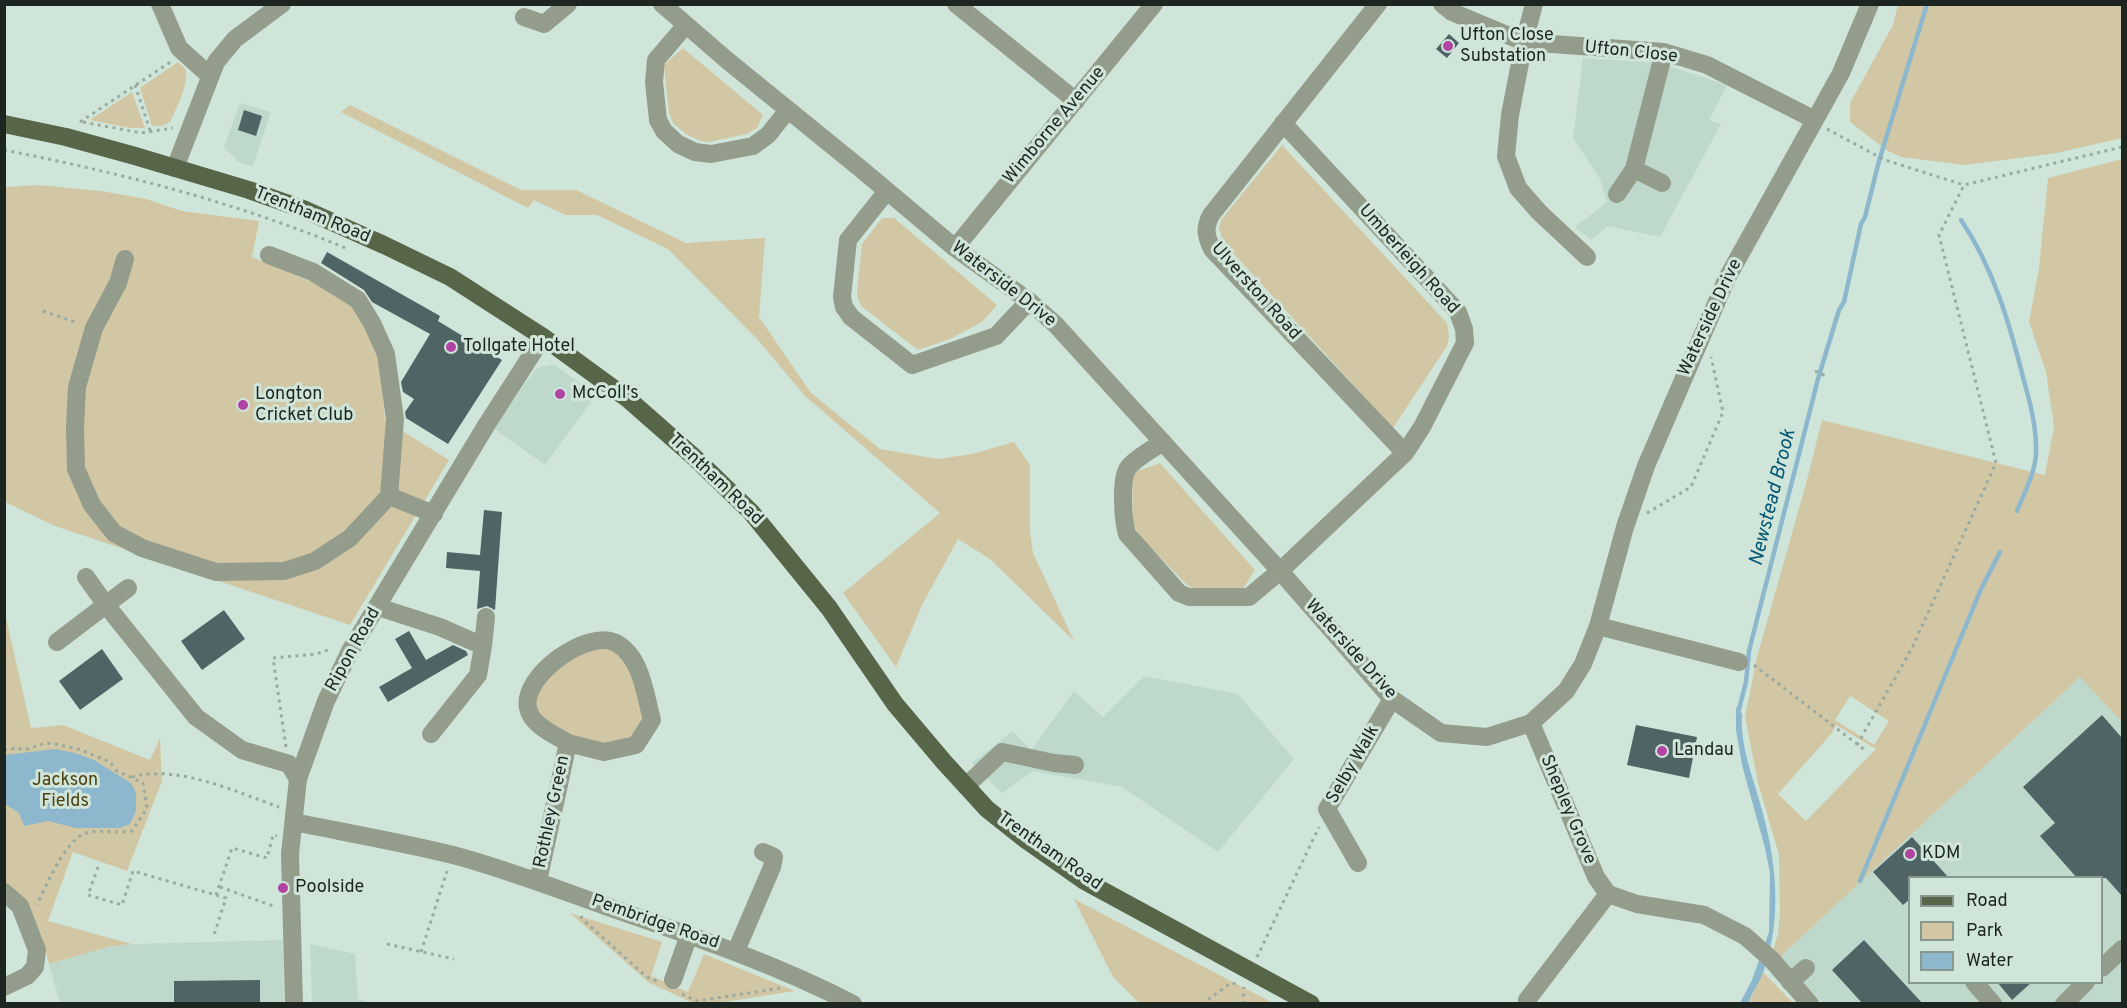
<!DOCTYPE html>
<style>
body{margin:0}
#map{position:relative;width:2127px;height:1008px;overflow:hidden;background:#d0e5da;font-family:Overpass,sans-serif}
canvas{display:block}
.frame{position:absolute;inset:0;border:6px solid #1d2521;pointer-events:none}
.legend{position:absolute;left:1908px;top:876px;width:195px;height:108px;box-sizing:border-box;background:#d0e5da;border:2px solid #889890;margin:0;padding:8px 10px;list-style:none;font-size:18px;color:#1d2521}
.legend li{display:flex;align-items:center;gap:12px;height:30px}
.legend b{width:30px;border:2px solid #889890}
</style>
<div id="map">
<canvas width="2127" height="1008"></canvas>
<div class="frame"></div>
<ul class="legend">
<li><b style="height:8px;background:#576548"></b>Road</li>
<li><b style="height:16px;background:#d1c7a4"></b>Park</li>
<li><b style="height:16px;background:#8db7cd"></b>Water</li>
</ul>
</div>
<script>
const c = document.querySelector('canvas').getContext('2d');
c.lineJoin = 'round';
function fillPath(path, color) {
  c.fillStyle = color;
  c.fill(path, 'evenodd');
}
function stroke(path, color, width, dash) {
  c.strokeStyle = color;
  c.lineWidth = width;
  c.lineCap = dash ? 'butt' : 'round';
  c.setLineDash(dash || []);
  c.stroke(path);
}
function drawText(font, color, halo, rows, align = 'center') {
  c.font = font + ' Overpass,sans-serif';
  c.lineWidth = 6;
  c.setLineDash([]);
  c.textBaseline = 'middle';
  c.strokeStyle = halo;
  c.fillStyle = color;
  for (const [text, x, y, turn = 0] of rows) {
    c.save();
    c.translate(x, y);
    c.rotate((+turn || 0) * Math.PI / 180);
    c.textAlign = isNaN(turn) ? turn : align;
    if (halo) c.strokeText(text, 0, 0);
    c.fillText(text, 0, 0);
    c.restore();
  }
}
fillPath(new Path2D(`
 M1583 58 1659 63 1727 85 1709 120 1721 124 1660 237 1608 226 1591 240 1575 227 1607 202 1600 179 1573 138Z
 M240 103 271 112 253 166 238 162 224 147Z
 M555 365 596 395 545 465 493 428 535 370 543 366Z
 M1144 676 1238 694 1294 759 1218 852 1122 787 1033 771 1002 793 972 763 1013 731 1031 750 1074 691 1103 717Z
 M2080 677 2122 722V1003H1822L1780 957ZM1910 878H2102V982H1910Z
 M283 940 284 1003H60L49 964 108 947 132 944Z
 M310 944 355 954 358 999 374 1003H312Z`), '#bed9cb');
fillPath(new Path2D(`
 M1898 5H2122V138L2057 153 1965 165 1901 157 1888 151 1850 122V103L1893 25Z
 M683 48 763 115 757 128 747 134 709 142 700 141 686 134 673 123 669 113 664 65Z
 M178 62C179 63 184 68 185 69 191 80 175 111 170 122L162 126H152L140 88Z
 M132 92 145 128H130L90 120Z
 M350 105 521 190H576L686 243 765 238 759 317 811 393 880 449 938 459 972 454 1014 442 1030 465V532L1033 553 1074 641 990 559 958 539 922 605 896 667 843 593 940 513 804 395 758 340 668 249 597 215H565L534 200 528 208 341 112Z
 M1282 145 1447 323 1449 336 1447 346 1393 428 1223 242 1219 228 1221 220Z
 M2122 159V722L2080 677 1780 957 1773 950 1778 934 1780 914 1779 855 1758 783 1745 717 1757 657 1807 480 1822 420 2045 475 2054 427 2046 372 2029 322 2039 268 2048 178ZM1850 696 1889 721 1874 745 1835 720ZM1836 725 1876 749 1806 821 1778 794 1832 733Z
 M38 185 101 191 146 199 182 211 259 221 252 257 339 293 360 311 380 363 385 420 449 460 350 625 55 526 5 502V187Z
 M882 218H894L997 305 982 322 950 339 918 350 861 306 858 298 857 291 862 244Z
 M1160 463 1255 570 1243 589 1202 592 1187 585 1144 541 1133 525 1132 473Z
 M4 609 31 728 63 725 150 760 160 738 162 781 127 871 73 852 48 921 132 944 108 947 49 964 42 937 25 901 5 883Z
 M587 645 616 647 636 671 649 720 634 743 603 749 570 740 537 718 535 686Z
 M1074 899 1273 1003H1139L1113 977Z
 M570 913 662 942 651 976 688 992 704 954 795 991 718 1003H693L648 982Z
 M1763 972 1793 1003 1748 1004Z`), '#d1c7a4');
fillPath(new Path2D(`
 M1736 707 1742 714C1740 745 1752 774 1760 803 1776 857 1783 916 1764 970 1760 982 1752 992 1748 1004L1740 1003 1752 980 1769 932 1770 873 1765 848 1742 765 1736 730Z
 M55 749 75 753 94 760 131 783 136 793V811L130 824 120 828H76L48 821 24 826 19 813 5 804V755Z`), '#8db7cd');
stroke(new Path2D(`
 M1961 220C1993 267 2009 322 2023 377 2030 402 2037 428 2036 454 2035 473 2024 493 2017 511
 M1738 713 1746 682 1749 651 1818 379 1839 310 1844 302 1861 224 1865 217 1879 161 1927 4
 M1860 881 1981 589 2000 552`), '#8db7cd', 4.5);
fillPath(new Path2D(`
 M1449 34 1459 43 1447 58 1436 49Z
 M244 110 262 116 256 136 238 130Z
 M327 252 440 316 438 321 502 360 448 444 406 418 405 412 414 399 403 392 401 382 430 334 372 302 364 290 321 263Z
 M484 510 502 512 495 610 487 606 477 609 480 571 446 568 447 552 480 555Z
 M224 610 245 639 202 670 181 641Z
 M409 631 426 660 453 645 466 651 468 655 388 702 379 687 412 668 395 639Z
 M102 649 123 679 80 710 59 681Z
 M2102 715 2122 738V896L2106 878H2077L2040 836 2055 823 2023 787Z
 M1636 725 1697 737 1689 778 1627 765Z
 M1912 837 1949 878H1910V899L1903 905 1873 872Z
 M1864 940 1923 1004H1863L1832 970Z
 M260 980V1004H174V981Z
 M1997 982H2032L2012 1000Z`), '#4f6465');
stroke(new Path2D(`
 M135 85 151 133
 M80 122 172 61
 M83 122 141 133 173 128
 M1827 129 1885 160 1964 185
 M4 150C122 173 238 203 348 249
 M43 311 78 323
 M1815 371 1826 376
 M1647 513 1691 487 1723 412 1711 357
 M1754 665 1866 751
 M1857 745 1912 648 1996 463 1939 235 1964 185 2122 147
 M286 747 273 658 316 654 331 649
 M4 750 18 748 24 750 46 743 56 744 81 750 110 762 117 771 143 783 147 808 132 831C117 834 101 829 86 833 65 840 46 886 37 905
 M132 777C177 764 236 792 279 807
 M98 867 88 895 122 905 133 871 226 898 214 935
 M220 887 276 907
 M216 895 232 848 267 858 273 835 277 836
 M581 916 582 919 647 977 657 981
 M387 944 454 959
 M421 952 447 871
 M1257 957 1319 827
 M682 994 697 1001 781 988
 M1202 1004 1231 983 1236 984
 M1243 1004 1244 987`), '#99aaa1', 3, [3, 4.5]);
stroke(new Path2D(`
 M160 4 179 48 210 76
 M662 4 728 61 861 169 955 248 1029 301 1056 325 1280 571 1392 699 1441 733 1487 737 1531 723 1566 691 1583 664 1598 626 1625 527 1646 466 1683 380 1727 278 1841 73 1870 4
 M956 4 1076 101
 M1378 4 1211 215C1204 228 1206 236 1212 249L1405 453
 M1442 4 1452 12 1524 42 1664 52 1707 65 1815 120
 M1534 4 1524 42 1510 115 1506 156 1518 188 1539 212 1587 257
 M524 17 544 24 568 4
 M685 26 656 60 654 82 658 120 664 131 678 144 695 152 711 154 753 146 768 135 788 110
 M175 168 216 62 235 39 282 4
 M1634 169 1662 183
 M887 191 848 240 842 297 844 307 851 317 912 365 996 336 1029 301
 M1617 194 1634 169 1664 52
 M955 248 1154 4
 M269 255 313 272 358 300 372 323 386 354 395 419 389 496
 M125 259 118 283 94 328 77 387 75 427 76 469 92 505 114 533 142 548 216 572 284 571 315 561 350 538 389 496 434 514
 M1163 442C1154 448 1134 459 1128 468 1120 479 1123 521 1127 534L1179 593 1189 597H1249L1280 571 1405 453 1422 427 1465 343 1464 329 1458 312 1283 123
 M86 577 106 605 196 717 242 750 289 764 298 779
 M378 607 440 627 483 646 486 617
 M1598 626 1739 662
 M57 642 128 588
 M1531 723 1596 877 1608 894
 M431 734 478 675 483 646
 M966 786 1002 752 1054 763 1075 765
 M294 822C347 833 401 842 453 855 506 869 557 889 608 907 692 936 774 963 853 1004
 M1358 863 1327 809 1392 699
 M538 881 568 743C555 735 531 725 528 708 521 676 588 628 616 643 642 657 645 695 652 720L636 745 604 752 568 743
 M4 892 20 906 37 950 35 967 27 976 4 987
 M1608 894 1637 904 1704 915 1745 936 1771 959 1810 1004
 M736 951 772 867 774 857 763 852
 M2102 968 2122 949
 M673 980 689 935
 M1790 982 1806 968
 M1974 982 1993 1004
 M1527 1000 1608 894
 M294 1004 290 854 298 779 326 701 350 651 487 424 543 337
 M2064 1004 2086 982`), '#949c8c', 18);
stroke(new Path2D(`
 M4 124 66 137 135 156 249 190 303 209 384 245 450 277 543 337 628 399 694 457 751 512 829 608 895 704 944 762 987 809 1026 840 1083 880 1311 1004`), '#576548', 18);
for (const [x, y, r, color] of [
 [1448,46,6,"#b143a2"],
 [451,347,6,"#b143a2"],
 [560,394,6,"#b143a2"],
 [243,405,6,"#b143a2"],
 [1662,751,6,"#b143a2"],
 [1910,854,6,"#b143a2"],
 [283,888,6,"#b143a2"]
]) {
  const dot = new Path2D();
  dot.arc(x, y, r, 0, 2 * Math.PI);
  c.fillStyle = color;
  c.fill(dot);
  stroke(dot, '#d0e5da', 2);
}
drawText('18px', '#1d2521', '#d0e5da', [
 ["Ufton Close",1460,36],
 ["Substation",1460,57],
 ["Tollgate Hotel",463,347],
 ["McColl's",572,394],
 ["Longton",255,395],
 ["Cricket Club",255,416],
 ["Landau",1674,751],
 ["KDM",1922,854],
 ["Poolside",295,888]
], 'left');
drawText('18px', '#1d2521', '#d0e5da', [
 ["Ufton Close",1631,53,6],
 ["Wimborne Avenue",1055,126,-50],
 ["Trentham Road",312,216,22],
 ["Umberleigh Road",1408,260,48],
 ["Waterside Drive",1003,285,38],
 ["Ulverston Road",1255,292,48],
 ["Waterside Drive",1711,318,-65],
 ["Trentham Road",715,480,44],
 ["Ripon Road",354,650,-61],
 ["Waterside Drive",1350,650,48],
 ["Selby Walk",1354,765,-60],
 ["Shepley Grove",1567,810,67],
 ["Rothley Green",553,812,-78],
 ["Trentham Road",1049,852,35],
 ["Pembridge Road",655,923,19]
]);
drawText('18px', '#4e410f', '#d0e5da', [
 ["Jackson",65,781],
 ["Fields",65,802]
]);
drawText('italic 20px', '#035775', '#d0e5da', [
 ["Newstead Brook",1774,498,-76]
]);
</script>
